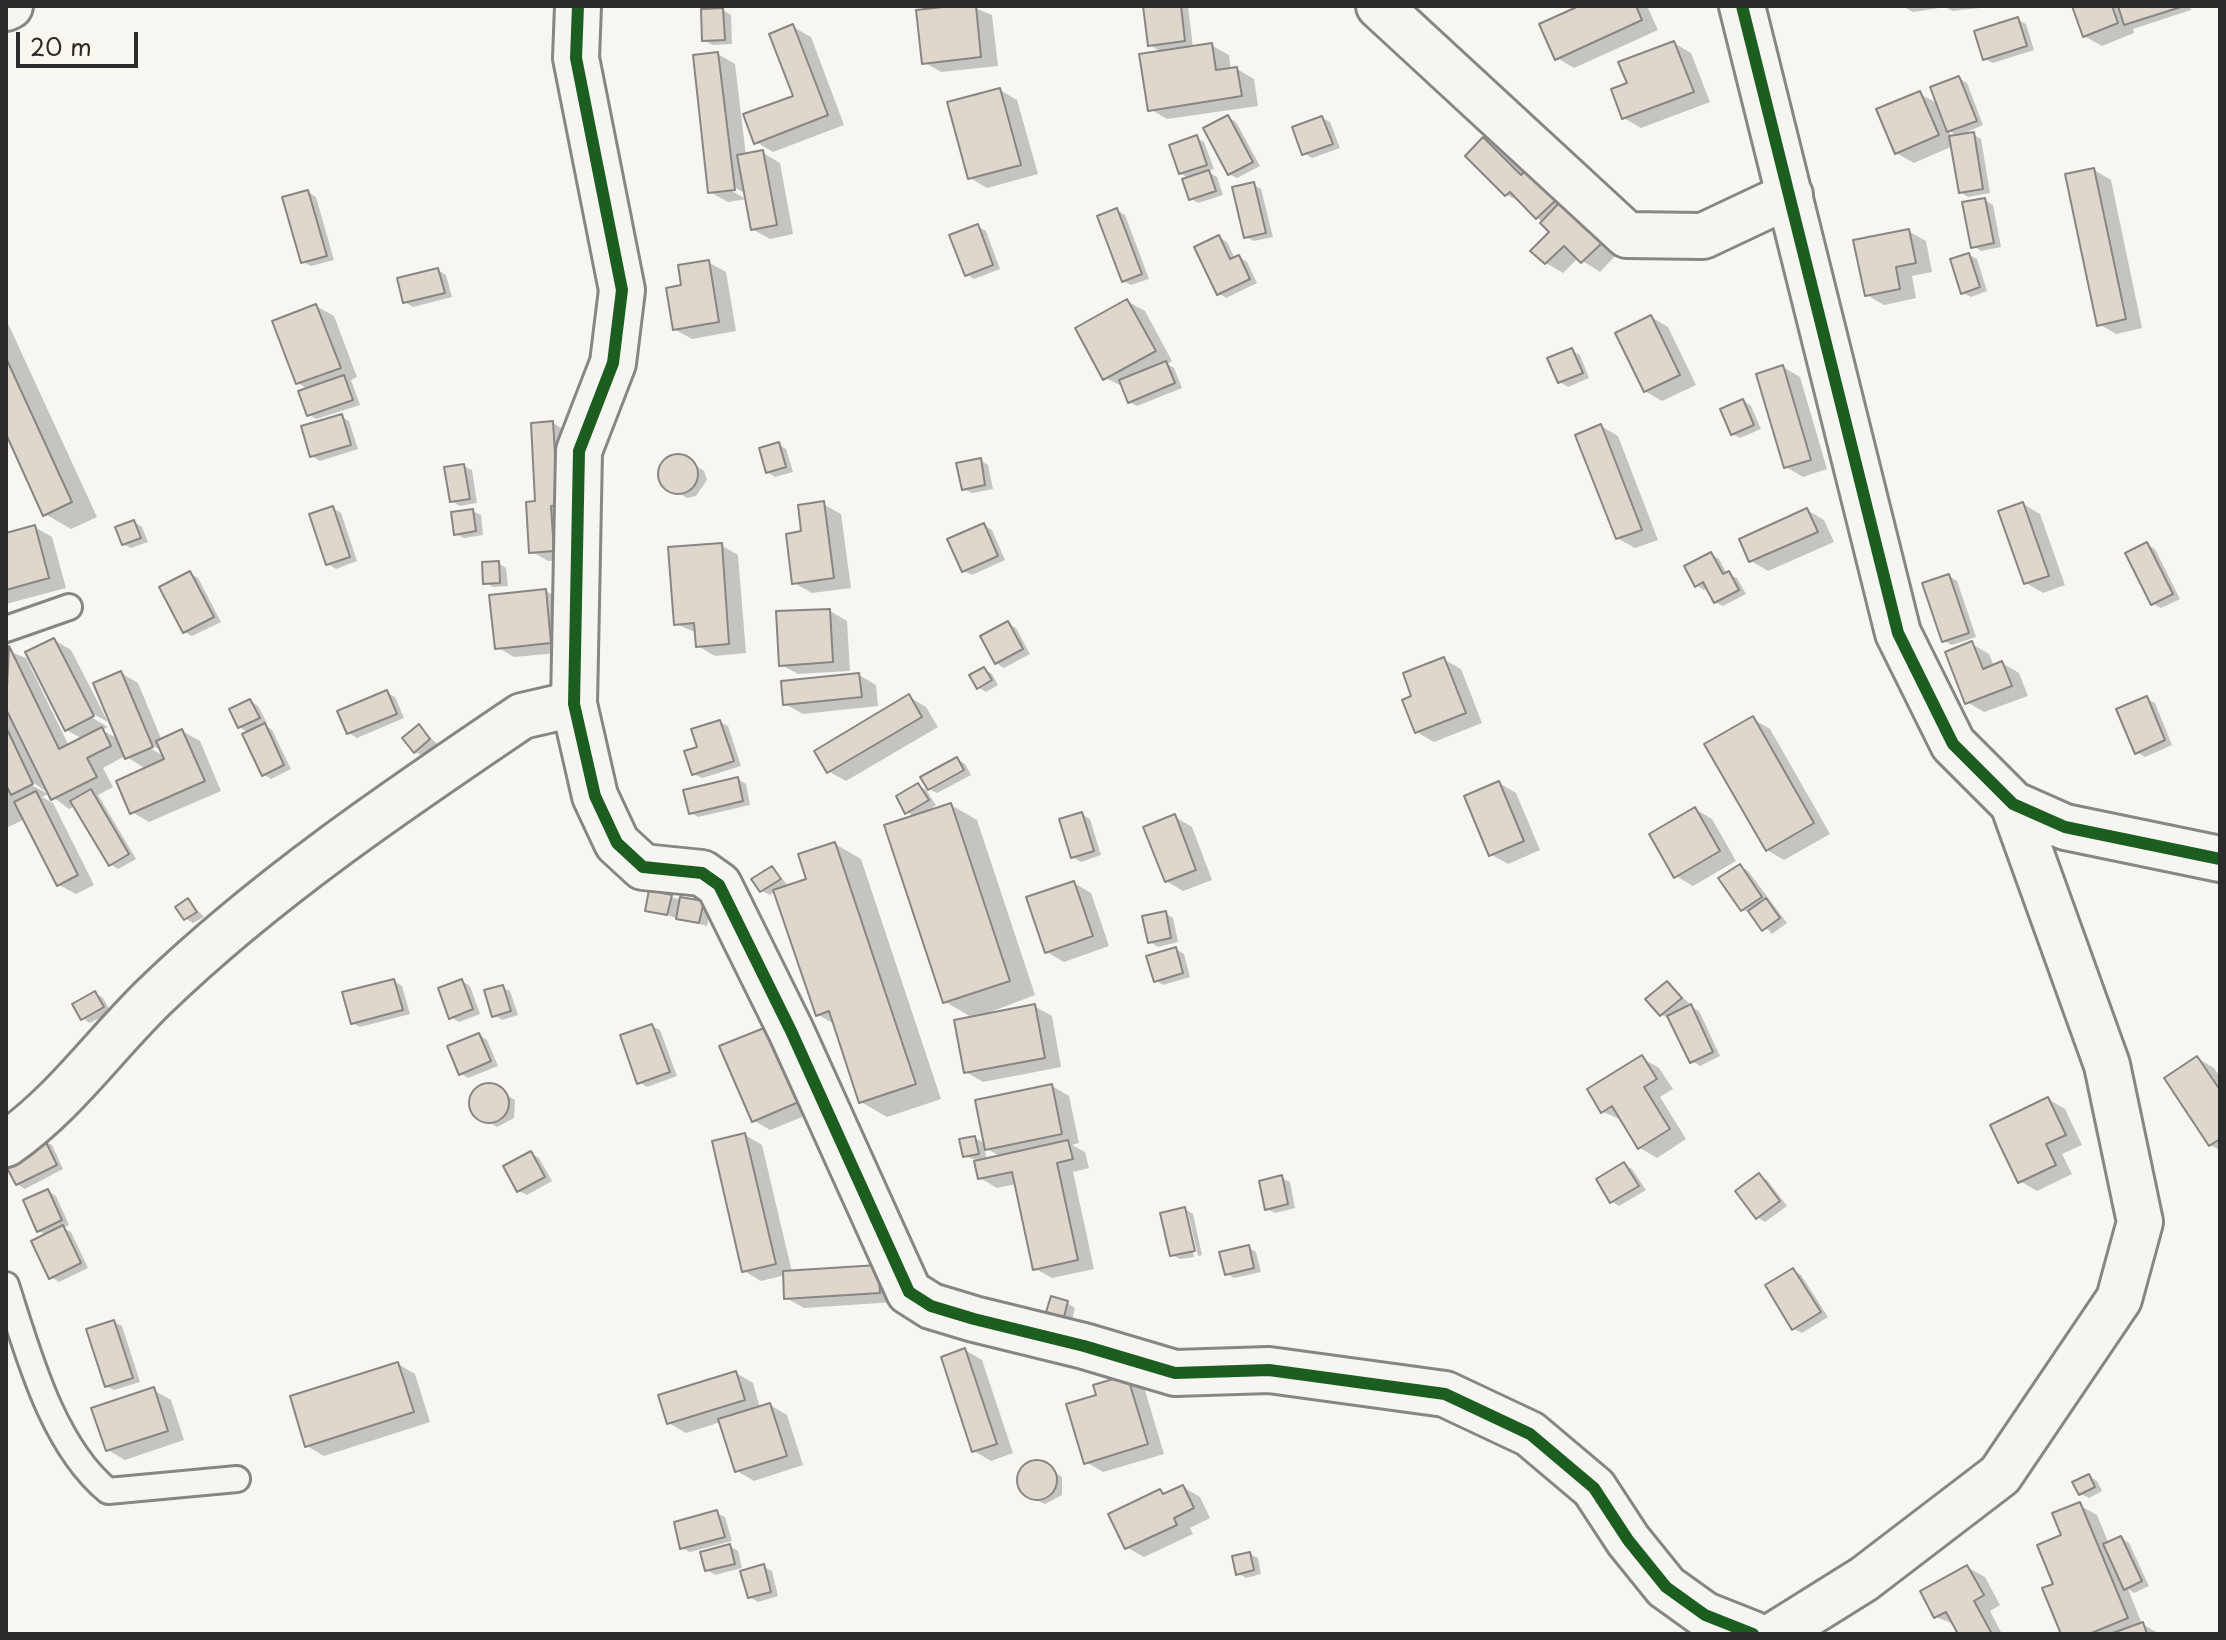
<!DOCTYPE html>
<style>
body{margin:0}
#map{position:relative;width:2226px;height:1640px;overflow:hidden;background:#f8f6f0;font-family:"Playpen Sans",sans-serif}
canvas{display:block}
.frame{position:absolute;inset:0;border:8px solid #2b2b2b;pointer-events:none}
.scale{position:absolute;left:16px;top:32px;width:122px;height:36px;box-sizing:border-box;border:4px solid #2b2b2b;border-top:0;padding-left:10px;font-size:24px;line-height:28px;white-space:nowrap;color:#2b2b2b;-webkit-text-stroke:6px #fbf7ec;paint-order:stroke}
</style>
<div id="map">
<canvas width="2226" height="1640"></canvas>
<div class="frame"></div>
<div class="scale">20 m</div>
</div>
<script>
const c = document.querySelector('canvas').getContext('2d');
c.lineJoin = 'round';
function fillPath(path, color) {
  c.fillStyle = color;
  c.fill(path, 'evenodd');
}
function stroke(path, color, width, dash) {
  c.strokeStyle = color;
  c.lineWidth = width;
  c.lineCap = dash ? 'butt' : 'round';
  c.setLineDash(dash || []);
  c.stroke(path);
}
fillPath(new Path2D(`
 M970 6 992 15 998 66 941 72 924 62Z
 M1145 6H1188L1193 48 1211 45 1229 55 1231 70 1237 69 1254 79 1258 106 1167 119 1150 109 1163 53 1150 45Z
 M1584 6H1647L1658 30 1574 68 1557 58Z
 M1903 6H1939V8L1913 12Z
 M1944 6H1980V8L1952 11Z
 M2074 6H2190L2191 10 2133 29 2134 33 2102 46 2084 36Z
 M723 10 731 15 732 44 712 45 704 40Z
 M2018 20 2026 24 2034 50 1993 63 1985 59Z
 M793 27 811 37 844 125 773 152 756 142 795 97Z
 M1674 43 1691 53 1710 102 1641 128 1624 118 1629 84Z
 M718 54 735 64 746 156 763 153 780 163 793 234 770 239 752 229 747 199 728 202 710 192ZM727 183 746 194V199L725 187Z
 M1959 78 1967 83 1983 125 1958 136 1949 131 1952 138 1973 134 1981 139 1990 193 1968 197 1960 192 1953 146 1914 163 1896 153 1920 94 1939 104Z
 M1000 90 1017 100 1038 174 987 188 970 178Z
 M1228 117 1236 122 1260 166 1237 178 1229 174Z
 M1322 118 1330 122 1340 148 1312 158 1304 153Z
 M1196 138 1204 142 1214 169 1206 171 1217 177 1223 195 1198 203 1190 198V179L1180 173Z
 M1484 140 1501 150 1618 253 1600 272 1578 258 1563 273 1546 263 1552 232 1524 204 1507 195Z
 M2094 170 2111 180 2142 328 2116 334 2099 324Z
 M1253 184 1261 189 1273 237 1254 241 1246 237Z
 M308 192 316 197 334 260 311 266 303 262Z
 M1985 200 1993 205 2001 247 1981 251 1973 246Z
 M1117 210 1125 215 1149 279 1131 285 1123 281Z
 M978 227 986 231 1000 269 974 279 966 274Z
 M1908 231 1926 241 1932 272 1912 276 1916 298 1884 305 1867 295Z
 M1219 237 1227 242 1235 259 1239 257 1247 262 1257 283 1226 298 1218 293Z
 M1969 255 1977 259 1987 291 1971 297 1963 293Z
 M708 262 726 272 736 331 692 339 674 329 684 287Z
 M438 270 446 275 452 297 413 307 405 302Z
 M1127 301 1145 311 1172 361 1167 364 1174 368 1182 388 1137 406 1129 402 1124 387 1105 378Z
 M316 306 334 316 357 377 351 380 360 405 316 419 308 414 309 390 298 383Z
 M1651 317 1668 327 1696 385 1662 401 1645 391Z
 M6 319 97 517 71 529 45 514 6 429Z
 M1572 351 1580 355 1589 378 1568 387 1560 382Z
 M1783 367 1800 377 1827 469 1803 477 1786 467Z
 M1743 401 1751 406 1761 429 1740 438 1732 434Z
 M341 416 349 421 358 449 320 461 312 456Z
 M553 423 570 433V560L548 561 531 551Z
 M1601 426 1618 436 1658 540 1635 548 1617 538Z
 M778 444 786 449 793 472 775 477 767 472Z
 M679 455 704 471 707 480 696 496 687 498 662 482 659 474 670 457Z
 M980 460 988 465 993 489 972 493 964 489Z
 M464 466 472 470 477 503 460 506 452 501Z
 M823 504 841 514 851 588 812 593 794 583 804 533Z
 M2023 504 2040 514 2065 585 2043 593 2026 583Z
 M333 508 341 513 357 561 336 569 328 564Z
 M1807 510 1824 520 1834 542 1768 571 1751 561Z
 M472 511 481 515 483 535 464 538 456 534Z
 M134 522 142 527 148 542 131 548 123 544Z
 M984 525 992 530 1005 560 972 575 964 571Z
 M35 527 52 537 66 588 6 604V535Z
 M2147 544 2155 549 2180 599 2161 608 2153 604Z
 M721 545 738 555 746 653 715 656 698 646 697 633 676 624Z
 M1711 554 1719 559 1727 574 1737 578 1746 594 1723 606 1715 602 1708 588 1704 590 1696 585Z
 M498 563 506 568 508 586 493 587 485 582Z
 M190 573 198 578 221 622 192 636 184 632Z
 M1949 576 1957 581 1976 637 1952 645 1944 641Z
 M546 591 563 601 568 652 514 657 497 647Z
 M830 611 847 621 850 671 798 674 780 664Z
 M1008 624 1016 628 1030 654 1004 668 996 663Z
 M54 640 71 650 108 722 86 710 84 713 108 727 102 730 118 739 121 673 138 683 162 741 182 731 200 741 221 791 149 822 132 812 146 769 125 756 103 768 113 787 98 795 136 859 118 869 110 864 75 806 69 809 26 777 24 781 48 794 42 797 53 803 94 885 76 894 59 885 25 819 6 828V650L26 658 69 746 83 739 66 730ZM145 741 162 751V755L143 744Z
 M1972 644 1989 654 1994 666 2002 663 2019 673 2028 696 1984 712 1967 702Z
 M1443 659 1461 669 1482 723 1434 742 1417 732 1414 697Z
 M984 669 992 674 998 685 986 692 978 687Z
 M859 675 876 685 878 706 803 714 785 704Z
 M387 693 395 697 404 718 357 738 349 733Z
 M909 697 926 707 938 727 846 781 828 771Z
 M2147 699 2155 703 2172 745 2145 757 2137 752Z
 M250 701 258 706 267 723 263 724 272 730 291 769 271 779 263 774 249 733 239 727Z
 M1753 719 1770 729 1830 834 1784 860 1767 850Z
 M720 722 728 726 741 766 702 778 694 774 700 748Z
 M419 726 437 744 423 756 415 752Z
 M957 759 965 764 971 775 937 793 929 789Z
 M738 779 746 784 750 805 698 817 690 812Z
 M1499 783 1516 793 1540 850 1508 864 1490 854Z
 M918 785 926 790 936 805 924 814 951 805 977 820 1035 995 975 1018 1034 1006 1052 1016 1061 1067 983 1082 966 1072 973 1018 944 1001 915 817 907 812Z
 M1695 809 1712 819 1736 861 1693 886 1676 876Z
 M1082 814 1090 819 1101 855 1081 862 1072 857Z
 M1175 817 1192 827 1212 880 1183 891 1166 881Z
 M835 844 861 859 941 1099 887 1117 861 1102 836 1025 817 1014 776 891 770 895 762 891 772 868 787 884 781 888 809 880Z
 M1740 866 1748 871 1787 923 1772 934 1752 913 1742 910Z
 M1074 883 1091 893 1109 946 1064 962 1047 952Z
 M671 897 711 908 707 926 647 910Z
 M188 901 204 917 193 923 185 918Z
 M1165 913 1173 918 1178 942 1158 947 1150 942Z
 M1176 949 1184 954 1190 977 1163 985 1155 980Z
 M394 981 402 986 410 1014 360 1027 352 1023Z
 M462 981 470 986 480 1014 459 1022 451 1017Z
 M1667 983 1689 1003 1682 1009 1691 1007 1699 1011 1720 1056 1700 1066 1692 1061 1670 1019 1662 1015Z
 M502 987 510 991 518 1015 502 1020 494 1015Z
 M95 993 103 998 111 1012 90 1023 82 1018Z
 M652 1026 660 1030 677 1076 647 1087 639 1082Z
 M479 1035 487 1040 498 1066 468 1078 460 1073Z
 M722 1048 817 1111 770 1130 753 1120Z
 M1642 1058 1659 1068 1673 1089 1660 1097 1686 1139 1657 1158 1640 1148 1622 1120 1603 1112Z
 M2197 1058 2214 1068 2220 1077V1150L2210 1145Z
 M490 1085 515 1100 514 1118 497 1127 472 1112 474 1093Z
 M1052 1086 1069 1096 1079 1143 1072 1145 1085 1152 1089 1168 1073 1172 1094 1269 1052 1278 1034 1268 1016 1184 997 1188 980 1178 976 1160 965 1156 975 1138 986 1144ZM984 1147 1001 1157 987 1160Z
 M2048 1099 2065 1109 2082 1145 2062 1154 2072 1174 2037 1191 2020 1181Z
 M745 1135 762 1145 792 1272 877 1267 896 1302 804 1308 786 1298 785 1275 761 1281 744 1271Z
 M44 1141 52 1145 63 1169 25 1189 17 1184Z
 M531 1153 539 1158 552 1181 527 1195 519 1191Z
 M1624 1165 1632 1169 1646 1190 1619 1206 1611 1201Z
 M1759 1176 1767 1180 1787 1206 1765 1222 1757 1217Z
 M1282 1178 1290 1182 1295 1208 1275 1213 1267 1209Z
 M48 1191 56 1196 69 1225 63 1228 71 1232 88 1268 59 1282 51 1277 47 1235 38 1231Z
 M1185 1209 1193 1214 1202 1255 1198 1256 1188 1213H1184L1194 1257 1180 1259 1172 1255Z
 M1248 1247 1256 1252 1261 1272 1234 1278 1226 1273Z
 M1793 1270 1801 1275 1828 1317 1802 1333 1794 1329Z
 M1067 1303 1075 1308 1072 1320 1049 1311Z
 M114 1322 122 1326 140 1382 114 1390 106 1386Z
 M965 1350 982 1360 1013 1453 991 1461 974 1451Z
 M398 1364 415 1374 430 1422 324 1456 307 1446Z
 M736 1373 753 1383 760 1408 770 1405 787 1415 803 1465 754 1481 737 1471 721 1422 686 1433 669 1423Z
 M1127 1377 1144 1387 1164 1454 1103 1472 1086 1462Z
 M153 1390 171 1400 184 1440 125 1460 108 1450Z
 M1037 1461 1062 1477V1495L1045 1504 1027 1496 1018 1479 1028 1463Z
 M2089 1476 2097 1481 2102 1491 2089 1498 2081 1494Z
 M1183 1487 1200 1497 1210 1518 1190 1528 1193 1534 1144 1557 1126 1547 1160 1491 1167 1495Z
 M2079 1505 2097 1515 2109 1544 2121 1538 2129 1543 2149 1586 2134 1593 2128 1589 2142 1624 2160 1634H2063L2056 1585 2064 1536Z
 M717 1513 725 1517 732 1541 690 1552 682 1548Z
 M730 1546 738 1551 742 1568 715 1575 707 1570Z
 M1250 1554 1258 1558 1261 1574 1246 1578 1238 1573Z
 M764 1567 772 1571 778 1596 758 1602 750 1597Z
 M1967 1567 1985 1577 2000 1605 1990 1611 2002 1634H1960L1956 1625 1936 1617Z`), '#0003');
const building = new Path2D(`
 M952 6H976L981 57 922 64 916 10Z
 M1143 6H1181L1185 41 1148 46Z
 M1579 6H1636L1642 20 1555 60 1539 24Z
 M2072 6H2112L2118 23 2083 37Z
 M2118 6H2184L2124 25Z
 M723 8 725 40 702 41 701 9Z
 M2018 17 2027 46 1983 60 1974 31Z
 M793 24 828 115 754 144 743 114 793 96 769 34Z
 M1674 41 1694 92 1622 119 1611 89 1627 83 1618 62Z
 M1212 43 1216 70 1237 67 1242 96 1148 111 1139 54Z
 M718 52 735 190 708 193 693 55Z
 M1959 76 1977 121 1947 132 1930 87Z
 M1000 88 1021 165 968 179 947 102Z
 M1920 91 1939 135 1895 154 1876 109Z
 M1228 115 1253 162 1228 175 1203 128Z
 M1322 116 1333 144 1302 155 1292 127Z
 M1974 132 1983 189 1959 193 1949 136Z
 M1197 135 1207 165 1179 174 1169 145Z
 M1483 137 1521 175 1528 169 1557 199 1536 219 1510 192 1505 196 1465 156Z
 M763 150 777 225 751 230 737 155Z
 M2094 168 2126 319 2097 326 2065 174Z
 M1209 170 1216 191 1189 200 1182 179Z
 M1254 182 1266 233 1244 238 1232 187Z
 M308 190 327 256 301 263 282 197Z
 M1985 198 1994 243 1971 248 1962 202Z
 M1561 201 1603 242 1581 263 1564 246 1545 264 1530 251 1549 232 1540 223Z
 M1117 208 1142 274 1122 282 1097 216Z
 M978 224 993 265 965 276 949 235Z
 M1909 229 1916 263 1896 267 1900 289 1865 296 1853 240Z
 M1219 235 1230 259 1239 255 1250 279 1217 295 1194 247Z
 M1969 253 1980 287 1961 294 1950 259Z
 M709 260 719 322 673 330 666 288 681 285 678 265Z
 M438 268 445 293 403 303 397 278Z
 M1127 299 1156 351 1103 380 1075 328Z
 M316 304 341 368 296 384 272 321Z
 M1651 315 1680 375 1644 392 1615 333Z
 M1572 348 1583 373 1558 383 1547 358Z
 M6 358 72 502 43 516 6 434Z
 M1166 361 1175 383 1128 403 1119 380Z
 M1783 365 1811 460 1784 468 1756 374Z
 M344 375 353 400 307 416 298 391Z
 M1743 399 1754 425 1731 435 1720 409Z
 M342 414 351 445 310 457 301 426Z
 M553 421 558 505 551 506 554 551 529 553 526 502 535 501 531 423Z
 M1601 424 1642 530 1616 539 1575 435Z
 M779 442 786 467 766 473 759 448Z
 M658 474a20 20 0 1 1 40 0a20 20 0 1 1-40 0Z
 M981 458 985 485 962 490 956 463Z
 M464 464 470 499 450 502 444 467Z
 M824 501 834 578 792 584 786 534 801 531 798 505Z
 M2023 502 2049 576 2024 584 1998 511Z
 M333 506 350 557 326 565 309 514Z
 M1807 508 1818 532 1749 562 1739 539Z
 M473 509 476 531 454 535 451 512Z
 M134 520 141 538 122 545 115 527Z
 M984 523 998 556 962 572 947 539Z
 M35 525 49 578 6 590V533Z
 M2147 542 2173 594 2151 605 2125 553Z
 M722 543 729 644 696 647 694 623 674 625 668 547Z
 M1711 552 1723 574 1729 571 1739 590 1714 603 1703 582 1695 587 1684 566Z
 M499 561 500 583 483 584 482 562Z
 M190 571 214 617 183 633 159 587Z
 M1949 574 1969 633 1942 642 1922 583Z
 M546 589 551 643 495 649 489 595Z
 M830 609 833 662 779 666 776 611Z
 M1008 621 1023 649 995 664 980 636Z
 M54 638 94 716 65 731 25 652Z
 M1972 641 1983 669 2002 661 2012 686 1965 704 1945 652Z
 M9 646 59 749 102 727 111 746 87 758 97 777 51 800 6 709Z
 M1444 657 1466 713 1415 733 1402 700 1411 696 1403 673Z
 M984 667 992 680 977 689 969 675Z
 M121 671 153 747 125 759 93 683Z
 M859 673 862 697 783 705 781 681Z
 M387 690 397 714 347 734 337 711Z
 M909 694 922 717 827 773 814 751Z
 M2147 696 2165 740 2135 754 2116 709Z
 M250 699 260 718 238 728 229 709Z
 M1753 716 1814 823 1766 851 1704 744Z
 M720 720 734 761 692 775 684 751 697 747 691 729Z
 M265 723 284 765 262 776 242 734Z
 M419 724 430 739 414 753 402 738Z
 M6 727 33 784 11 795 6 785Z
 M182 729 205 781 130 814 116 781 164 759 156 741Z
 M957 757 964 770 928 790 920 777Z
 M738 777 743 801 689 814 683 790Z
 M1499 781 1524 841 1489 856 1464 796Z
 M918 783 929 800 905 814 896 796Z
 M91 789 129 854 109 866 70 801Z
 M36 791 78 875 57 886 14 802Z
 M951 803 1010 981 943 1003 884 825Z
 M1695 807 1720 851 1674 878 1649 834Z
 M1082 812 1094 851 1071 858 1059 819Z
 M1175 814 1196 870 1165 882 1143 827Z
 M835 842 916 1084 859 1103 829 1011 816 1016 773 890 806 879 798 854Z
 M1740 864 1762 897 1741 911 1718 878Z
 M772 866 781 879 760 892 751 879Z
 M1074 881 1093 936 1045 953 1026 897Z
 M649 890 672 895 667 915 645 911Z
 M680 897 704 901 699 923 676 919Z
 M188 898 197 912 184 920 175 907Z
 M1766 898 1780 918 1762 931 1748 911Z
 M1166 911 1171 938 1148 943 1142 916Z
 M1176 947 1183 973 1154 982 1146 956Z
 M394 979 403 1010 351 1024 342 992Z
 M462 979 473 1009 449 1019 438 988Z
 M1667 981 1682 998 1660 1016 1645 999Z
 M503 985 511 1011 492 1017 484 990Z
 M95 991 104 1007 81 1020 72 1004Z
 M1035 1004 1045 1058 964 1073 954 1020Z
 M1691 1004 1713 1052 1690 1063 1667 1016Z
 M652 1024 670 1072 637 1084 620 1035Z
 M769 1026 801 1101 752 1122 719 1046Z
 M479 1033 491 1061 459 1075 447 1046Z
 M1642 1055 1657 1079 1644 1087 1670 1129 1638 1149 1612 1106 1601 1113 1587 1089Z
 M2197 1056 2220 1090V1139L2209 1146 2164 1078Z
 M469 1103a20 20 0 1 1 40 0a20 20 0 1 1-40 0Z
 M1052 1084 1062 1134 985 1150 975 1100Z
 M2048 1097 2066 1135 2046 1144 2056 1165 2018 1183 1990 1125Z
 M745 1133 776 1264 742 1272 712 1141Z
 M975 1136 979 1154 963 1157 959 1139Z
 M44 1138 57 1165 16 1185 6 1166V1158Z
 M1068 1140 1073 1159 1057 1163 1078 1260 1033 1270 1012 1172 978 1179 974 1161Z
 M531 1151 545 1177 517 1192 503 1166Z
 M1624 1162 1639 1186 1610 1203 1596 1179Z
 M1759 1173 1780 1201 1756 1219 1735 1191Z
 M1282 1175 1288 1204 1265 1210 1259 1181Z
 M48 1189 62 1220 37 1232 23 1200Z
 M1185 1207 1195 1251 1170 1256 1160 1213Z
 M63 1225 81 1263 49 1279 31 1241Z
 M1249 1245 1254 1268 1225 1275 1219 1252Z
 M878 1265 880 1293 784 1299 783 1271Z
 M1793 1268 1821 1312 1792 1330 1765 1285Z
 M1051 1296 1068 1301 1064 1317 1046 1312Z
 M114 1320 133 1378 105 1387 86 1329Z
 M965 1348 997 1444 972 1452 941 1357Z
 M398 1362 414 1412 305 1447 290 1396Z
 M736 1371 745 1400 667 1424 658 1395Z
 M1127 1375 1148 1444 1084 1464 1066 1404 1096 1395 1093 1385Z
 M154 1387 168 1431 106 1451 91 1408Z
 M770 1403 787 1456 735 1472 718 1419Z
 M1017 1480a20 20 0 1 1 40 0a20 20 0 1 1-40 0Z
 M2089 1474 2095 1487 2079 1495 2072 1482Z
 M1183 1485 1194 1508 1174 1518 1177 1525 1125 1549 1108 1514 1160 1489 1163 1494Z
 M2080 1502 2128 1618 2089 1634H2061L2042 1588 2053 1584 2037 1545 2061 1535 2052 1513Z
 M717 1510 725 1537 680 1549 674 1522Z
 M2121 1536 2142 1581 2124 1590 2103 1544Z
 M730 1544 735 1564 705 1571 700 1552Z
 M1250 1552 1254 1570 1236 1575 1232 1556Z
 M764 1564 771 1592 748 1598 740 1571Z
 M1967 1565 1984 1595 1974 1601 1992 1634H1958L1946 1612 1934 1618 1920 1591Z
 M2143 1622 2147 1634H2110Z`);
fillPath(building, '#dfd7cc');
stroke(building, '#878684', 2);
const lane = new Path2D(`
 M6 629 69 607
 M6 1285C28 1353 52 1445 108 1491L237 1479`);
const street = new Path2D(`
 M578 6 576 58 622 290 613 363 579 451 574 704 595 796 617 843 643 867 702 873 719 885 791 1031 909 1292 931 1306 974 1319 1084 1346 1175 1373 1269 1370 1445 1394 1530 1434 1594 1488 1628 1540 1666 1587 1705 1615 1753 1634
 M1379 6 1627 235 1703 236 1790 195
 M1742 6 1898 633 1953 744 2013 804 2065 827 2220 859
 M6 8 10 6
 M6 1144C65 1103 105 1044 156 995 266 889 396 801 522 716L574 704
 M1776 1634 1864 1579 2000 1475 2119 1299 2140 1222 2107 1065 2013 804`);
stroke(lane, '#878684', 30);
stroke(street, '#878684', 50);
stroke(lane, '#f6f5f1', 24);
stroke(street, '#f6f5f1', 44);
stroke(new Path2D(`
 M578 6 576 58 622 290 613 363 579 451 574 704 595 796 617 843 643 867 702 873 719 885 791 1031 909 1292 931 1306 974 1319 1084 1346 1175 1373 1269 1370 1445 1394 1530 1434 1594 1488 1628 1540 1666 1587 1705 1615 1753 1634
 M1742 6 1898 633 1953 744 2013 804 2065 827 2220 859`), '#1b5e20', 12);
</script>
